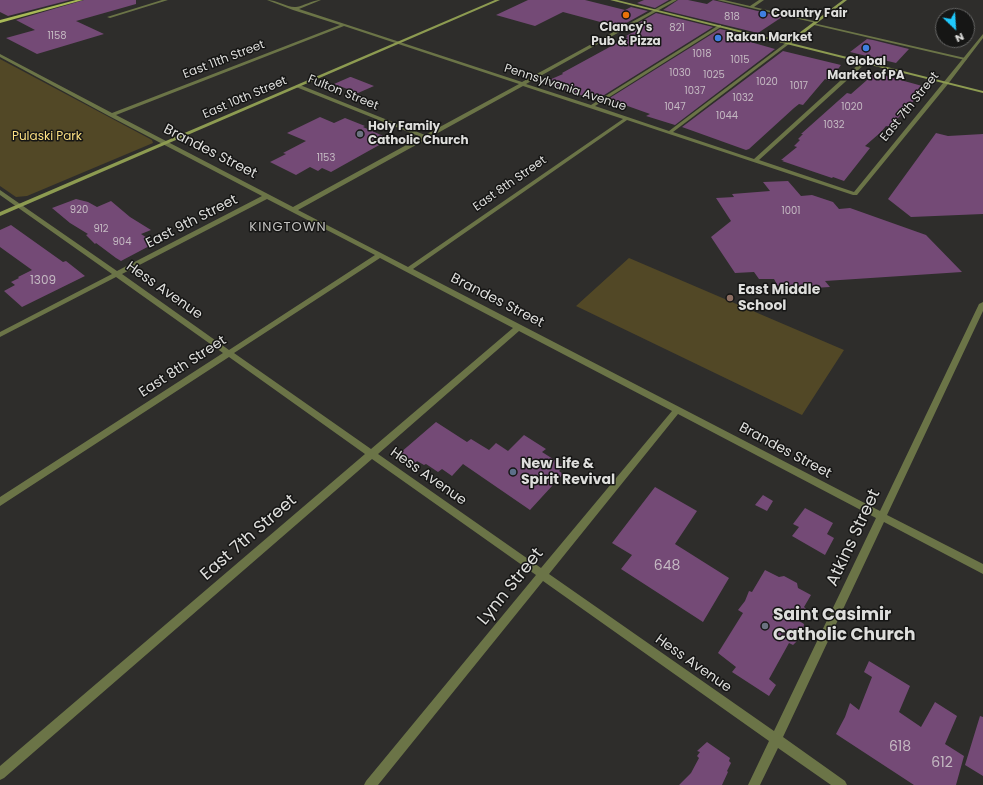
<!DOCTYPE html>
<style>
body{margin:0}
#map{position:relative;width:983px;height:785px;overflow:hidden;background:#2e2d2b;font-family:Poppins,sans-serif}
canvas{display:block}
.north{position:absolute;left:935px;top:8px;width:40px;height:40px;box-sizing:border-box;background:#161615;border:1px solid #666665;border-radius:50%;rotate:155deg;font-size:11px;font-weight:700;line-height:16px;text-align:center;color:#dededc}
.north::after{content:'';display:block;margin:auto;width:14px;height:18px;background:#1fc9fd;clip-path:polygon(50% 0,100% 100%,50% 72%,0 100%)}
</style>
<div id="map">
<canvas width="983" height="785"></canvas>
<div class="north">N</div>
</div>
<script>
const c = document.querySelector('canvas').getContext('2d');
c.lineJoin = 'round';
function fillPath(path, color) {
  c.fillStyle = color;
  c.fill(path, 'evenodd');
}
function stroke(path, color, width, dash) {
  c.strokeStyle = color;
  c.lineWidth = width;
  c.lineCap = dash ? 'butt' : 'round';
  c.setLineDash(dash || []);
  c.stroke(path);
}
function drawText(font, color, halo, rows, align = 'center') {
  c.font = font + ' Poppins,sans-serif';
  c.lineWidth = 3;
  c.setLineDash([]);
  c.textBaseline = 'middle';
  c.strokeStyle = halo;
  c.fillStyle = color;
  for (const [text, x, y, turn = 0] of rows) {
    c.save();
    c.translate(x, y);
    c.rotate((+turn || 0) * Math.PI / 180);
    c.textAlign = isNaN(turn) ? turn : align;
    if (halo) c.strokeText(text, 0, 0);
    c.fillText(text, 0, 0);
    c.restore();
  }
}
fillPath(new Path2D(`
 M0 59 152 140 153 143 27 196 16 197 0 186Z
 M629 258 844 350 802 415 576 306Z`), '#524826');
fillPath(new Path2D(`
 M0 0H70L8 16 0 12Z
 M84 0H136V4L76 21 104 34 37 54 6 38 35 30 16 20Z
 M528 0H585L625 10 631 7 648 11 619 27 563 12 535 26 496 15Z
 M644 0H669L655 8 637 3Z
 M678 0H688L707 4 713 0 782 17 758 33 663 10Z
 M656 13 713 27 601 97 598 96 593 99 542 83 563 74 562 73 628 37 626 36 635 31 628 29Z
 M720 29 753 37 747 41 775 49 675 125 646 116 650 114 608 99Z
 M867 39 873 40 909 49 896 63 850 52Z
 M783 51 841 65 829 81 825 79 803 105 799 104 794 108 749 149 746 150 682 127Z
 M875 73 926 87 890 127 886 126 881 132 865 146 870 148 844 181 833 177 832 178 782 161 784 160H781L797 147 794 146 800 140 798 139 803 134H801L847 93 851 94Z
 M350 77H351L374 86 358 93 334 84Z
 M320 117 334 123 345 118 365 126 363 127 390 139 331 172 322 168 318 171 310 167 296 175 270 162 286 154 283 153 306 141 287 133Z
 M936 133 948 136 983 134V214L911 217 888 199Z
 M788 181 801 196 812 195 833 202 839 209 850 208 926 235 962 272 825 281 830 287 780 290 774 279H759L754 272 735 273 711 237 731 221 716 198 734 197 732 194 770 191 763 182Z
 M76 199 88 202 97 207 111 201 130 217 151 230 141 234 155 243 121 261 116 258 96 243 95 244 86 235 88 234 70 223 52 208Z
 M11 225 63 262 66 261 85 276 22 307 4 291 15 285 11 282 19 278 18 277 32 270 0 247V230Z
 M436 422 467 442 471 439 489 450 496 443 508 451 524 435 546 449 542 452 564 466 559 471 563 474 530 510 463 464 452 476 442 469 438 472 426 464 424 465 417 461 414 464 400 453Z
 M655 487 697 511 675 544 729 578 703 622 621 569 632 555 612 543Z
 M763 495 773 501 767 511 755 505Z
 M805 508 833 523 827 534 834 538 825 555 792 536 799 527 793 524Z
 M765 570 779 577 784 576 797 583 798 588 811 595 804 607 806 609 799 621 804 624 802 636 793 645 789 643 769 679 776 685 769 696 732 672 736 667 718 653 743 613 738 610 745 601 749 591 752 592Z
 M869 661 910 686 899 712 921 727 935 702 957 716 945 744 964 756 956 785H914L836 734 845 717 850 703 859 710 872 677 864 672Z
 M980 716 983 717V776L965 765Z
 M707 742 730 758 729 761 731 763 727 771 728 772 722 785H679L691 773 699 758 697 756 700 752 697 751Z`), '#744a76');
fillPath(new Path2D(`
 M162 0H168L110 18 107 17Z
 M717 0H724L750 6 759 0H764L754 7 818 22 816 23Z
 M813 23 965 58 967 59 965 60 814 25Z`), '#6b7447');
fillPath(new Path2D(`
 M267 0C277 0 288 8 296 7 304 6 312 0 321 0L299 9 522 82 672 0H677L526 84 591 105 719 25H721V27L595 106 669 131 787 42H789V44L673 132 754 159 862 61H866V63L759 160 854 192 983 34V38L948 84 857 195H853L627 120 413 269 880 511 979 304 983 302V311L887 515 983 564V574L884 522 783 737 845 781 847 785H831L778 748 760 785H748L769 741 543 581 378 785H364L366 781 536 575 372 459 4 778 0 780V766L365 454 229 357 0 506V497L223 353 116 277 0 337V332L112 274 0 195V190L117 271 262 196 109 116 0 57V54L112 113 340 25 293 10ZM344 26 519 84 425 135 300 85H296V87L421 137 293 207 116 115ZM523 86 623 119 408 267 298 210ZM267 199 375 255 229 350 122 274ZM380 258 513 328 371 449 234 353ZM519 331 672 411 541 568 378 454ZM678 414 876 518 774 731 549 574Z`), '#6b7447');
fillPath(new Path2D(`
 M495 0H500L0 216V212Z
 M610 0H617L787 42 843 0H847L791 43 983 91V93Z`), '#8d9b51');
fillPath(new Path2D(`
 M76 0H83L0 23V20Z`), '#a8b957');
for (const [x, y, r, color] of [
 [763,14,4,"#3f7fe0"],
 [626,15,4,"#e8710a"],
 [718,38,4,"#3f7fe0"],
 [866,48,4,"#3f7fe0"],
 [360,134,4,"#6b7280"],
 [730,298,4,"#8d6e63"],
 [513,472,4,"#5c6f8a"],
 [765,626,4,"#6b7280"]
]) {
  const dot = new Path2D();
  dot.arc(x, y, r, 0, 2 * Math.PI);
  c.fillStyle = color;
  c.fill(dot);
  stroke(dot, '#161615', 1.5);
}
drawText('10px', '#c4b9c2', null, [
 ["818",732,17],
 ["821",677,28],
 ["1158",57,36],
 ["1018",702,54],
 ["1015",740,60],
 ["1030",680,73],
 ["1025",714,75],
 ["1020",767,82],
 ["1017",799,86],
 ["1037",695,91],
 ["1032",743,98],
 ["1047",675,107],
 ["1020",852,107],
 ["1044",727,116],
 ["1032",834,125],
 ["1153",326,158],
 ["920",79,210],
 ["1001",791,211],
 ["912",101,229],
 ["904",122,242]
]);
drawText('bold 12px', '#dededc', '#161615', [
 ["Country Fair",771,14],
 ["Clancy's",626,28,"center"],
 ["Pub & Pizza",626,42,"center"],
 ["Rakan Market",726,38],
 ["Global",866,62,"center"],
 ["Market of PA",866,76,"center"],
 ["Holy Family",368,127],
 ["Catholic Church",368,141]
], 'left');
drawText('12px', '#dededc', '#161615', [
 ["East 11th Street",224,60,-21],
 ["Pennsylvania Avenue",565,88,18],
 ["Fulton Street",343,93,22],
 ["East 10th Street",245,98,-23],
 ["East 7th Street",910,107,-51],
 ["East 8th Street",510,184,-35]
]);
drawText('12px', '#fbdf82', '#161615', [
 ["Pulaski Park",47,137]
]);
drawText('12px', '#c4b9c2', null, [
 ["1309",43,281]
]);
c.letterSpacing = '1px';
drawText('13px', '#c4c3c1', '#161615', [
 ["KINGTOWN",288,228]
]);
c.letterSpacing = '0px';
drawText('14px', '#dededc', '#161615', [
 ["Brandes Street",210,152,27],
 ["East 9th Street",192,222,-27],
 ["Hess Avenue",164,291,35],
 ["Brandes Street",497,301,27],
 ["East 8th Street",183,367,-33],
 ["Brandes Street",785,451,28],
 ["Hess Avenue",428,477,35],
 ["Hess Avenue",693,664,35]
]);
drawText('bold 14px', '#dededc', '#161615', [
 ["East Middle",738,290],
 ["School",738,306],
 ["New Life &",521,464],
 ["Spirit Revival",521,480]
], 'left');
drawText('14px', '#c4b9c2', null, [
 ["648",667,566],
 ["618",900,747],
 ["612",942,763]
]);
drawText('17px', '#dededc', '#161615', [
 ["East 7th Street",249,538,-41],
 ["Atkins Street",854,538,-65],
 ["Lynn Street",511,587,-51]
]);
drawText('bold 17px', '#dededc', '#161615', [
 ["Saint Casimir",773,616],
 ["Catholic Church",773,636]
], 'left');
</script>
